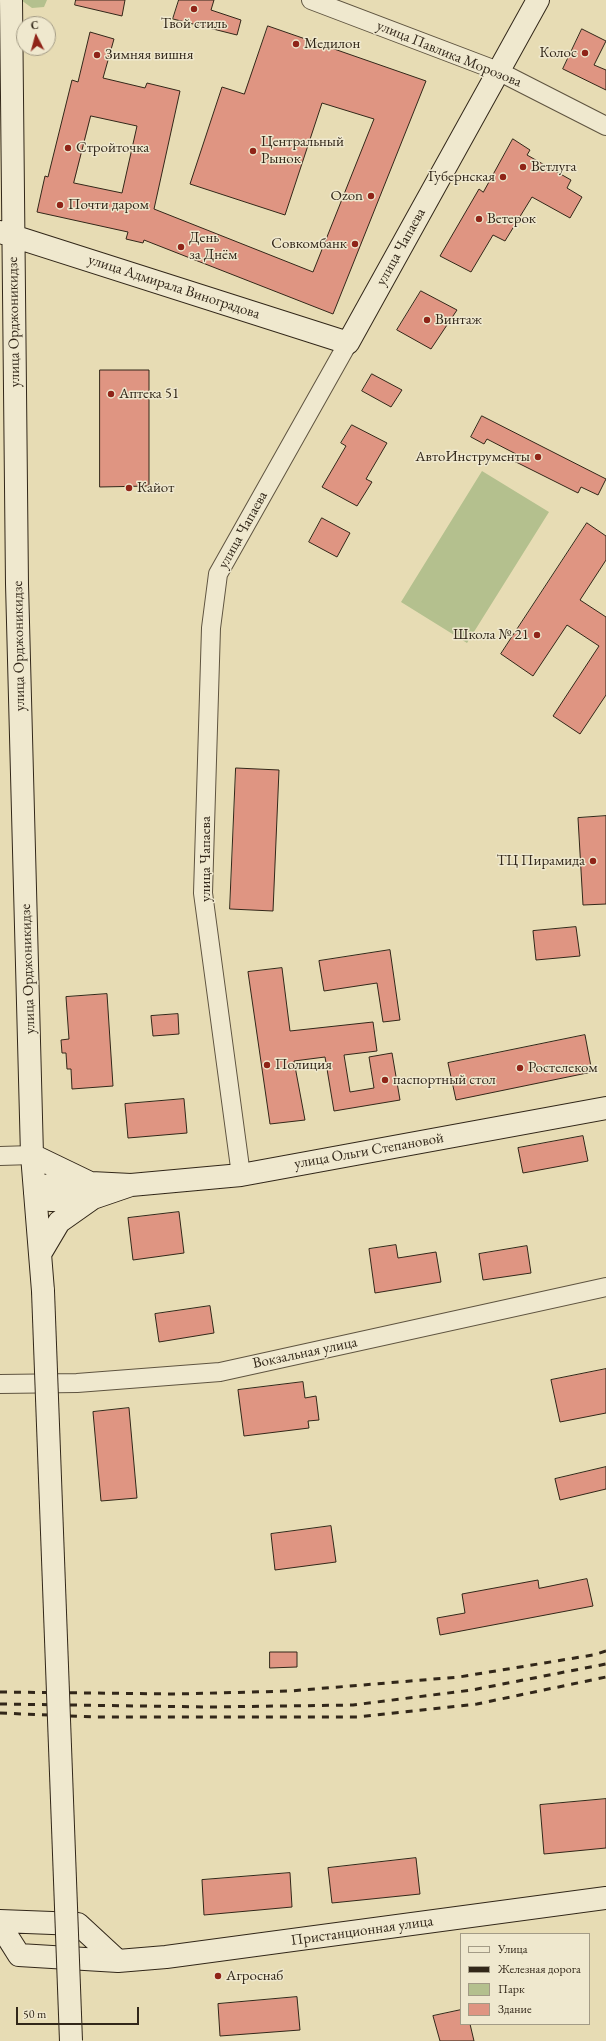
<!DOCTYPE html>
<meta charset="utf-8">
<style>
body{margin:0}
#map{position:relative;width:606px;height:2041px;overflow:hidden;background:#e7dcb4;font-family:"EB Garamond",serif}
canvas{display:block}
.legend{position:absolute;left:460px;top:1933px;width:130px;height:92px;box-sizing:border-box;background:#efe8ce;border:1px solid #a39b86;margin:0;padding:5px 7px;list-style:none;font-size:12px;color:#322719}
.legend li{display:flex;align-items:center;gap:8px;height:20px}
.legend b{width:20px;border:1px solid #a39b86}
.north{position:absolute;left:16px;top:16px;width:40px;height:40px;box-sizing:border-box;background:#efe8ce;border:1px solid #a39b86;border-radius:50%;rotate:354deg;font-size:11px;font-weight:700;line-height:16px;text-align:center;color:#322719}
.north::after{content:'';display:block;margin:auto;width:14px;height:18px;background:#8f2418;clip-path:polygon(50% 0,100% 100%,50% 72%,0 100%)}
.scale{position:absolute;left:16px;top:2007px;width:123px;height:18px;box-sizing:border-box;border:2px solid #322719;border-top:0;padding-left:5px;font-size:12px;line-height:14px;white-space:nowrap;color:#322719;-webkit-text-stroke:3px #efe8ce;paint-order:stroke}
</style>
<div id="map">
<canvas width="606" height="2041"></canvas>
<ul class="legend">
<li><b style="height:5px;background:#efe8ce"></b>Улица</li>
<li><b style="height:5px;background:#322719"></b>Железная дорога</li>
<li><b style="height:11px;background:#b4c08e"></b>Парк</li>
<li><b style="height:11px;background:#df9582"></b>Здание</li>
</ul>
<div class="north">С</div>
<div class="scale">50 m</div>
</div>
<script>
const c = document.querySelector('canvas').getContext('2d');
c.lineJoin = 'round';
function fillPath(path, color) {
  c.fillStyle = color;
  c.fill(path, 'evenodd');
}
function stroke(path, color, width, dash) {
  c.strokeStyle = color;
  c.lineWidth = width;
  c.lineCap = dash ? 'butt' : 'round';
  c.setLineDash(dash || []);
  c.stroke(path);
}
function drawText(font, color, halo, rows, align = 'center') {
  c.font = font + ' "EB Garamond",serif';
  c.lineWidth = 3;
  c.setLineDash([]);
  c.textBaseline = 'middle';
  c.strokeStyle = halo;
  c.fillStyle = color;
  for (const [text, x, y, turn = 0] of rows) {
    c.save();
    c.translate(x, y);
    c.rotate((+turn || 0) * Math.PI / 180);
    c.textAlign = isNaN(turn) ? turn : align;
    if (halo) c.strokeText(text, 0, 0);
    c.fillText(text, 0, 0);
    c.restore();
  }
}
fillPath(new Path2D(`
 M21 0H47L44 7 32 8Z
 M482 471 549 512 467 643 401 602Z`), '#b4c08e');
const building = new Path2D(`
 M76 0H125L122 16 75 5Z
 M179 0H214L211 10 241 20 237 35 173 19Z
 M268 26 426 81 333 314 144 240 143 243 126 239 128 232 37 212 45 176 48 177 72 80 78 82 90 32 114 39 103 78 145 88 147 83 180 91 154 209 313 272 374 119 322 103 285 215 190 184 222 87 244 94ZM91 116 137 126 122 193 74 183Z
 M582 29 606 41 594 65 606 70V90L563 69Z
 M513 139 530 150 527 155 571 180 567 188 582 197 570 218 532 197 505 241 493 235 471 272 440 256 479 189 483 192Z
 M421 291 457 310 431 349 397 330Z
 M100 370H149V486L100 487Z
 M372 374 402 390 391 407 362 391Z
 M482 416 606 479 598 495 581 487 578 493 512 460 516 454 487 439 484 444 471 437Z
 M352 425 387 443 366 479 372 482 357 506 322 487 346 446 341 443Z
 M322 518 350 533 337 557 309 542Z
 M587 523 606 536V560L580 600 606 617V695L580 734 553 716 599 646 567 625 533 676 501 654Z
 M236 768 279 770 273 911 230 909Z
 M606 816V904L583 905 578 818Z
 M576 927 580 956 536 960 533 931Z
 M390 950 400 1020 383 1022 377 983 324 991 319 961Z
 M282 968 290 1031 373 1022 377 1051 344 1055 350 1092 374 1088 369 1057 392 1053 400 1100 334 1111 325 1057 294 1061 305 1120 270 1124 248 972Z
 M107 994 113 1086 72 1089 71 1069H67L66 1053H62L61 1040 69 1039 66 997Z
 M178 1014 179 1034 153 1036 151 1016Z
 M585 1035 592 1072 456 1100 448 1063Z
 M184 1099 187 1133 128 1138 125 1104Z
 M583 1136 588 1161 523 1173 518 1148Z
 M179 1212 184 1253 133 1260 128 1218Z
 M396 1245 398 1258 436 1252 441 1282 375 1293 369 1249Z
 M527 1246 531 1273 483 1280 479 1254Z
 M210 1306 214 1333 159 1342 155 1314Z
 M606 1369V1413L560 1422 551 1380Z
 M303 1382 305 1398 316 1396 319 1420 308 1421 309 1428 244 1436 238 1390Z
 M129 1408 137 1498 101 1501 93 1412Z
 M606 1467V1489L560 1500 555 1479Z
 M331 1526 336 1562 275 1570 271 1534Z
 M587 1579 593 1606 440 1635 437 1618 465 1613 462 1594 538 1580 539 1588Z
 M270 1652H297V1667L270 1668Z
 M606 1799V1848L544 1854 540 1805Z
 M416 1858 420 1894 332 1903 328 1868Z
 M290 1873 292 1907 204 1915 202 1880Z
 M297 1997 300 2030 220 2036 218 2004Z
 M461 2010V2024H470L474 2041H440L433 2016Z`);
fillPath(building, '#df9582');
stroke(building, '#322719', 1);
const street = new Path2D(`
 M311 0 498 71 606 126
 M0 1156 32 1155
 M241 1175 203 893 211 628 218 574 348 343
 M0 1384 77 1383 220 1372 606 1287`);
const secondary = new Path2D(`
 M11 0 17 584 32 1155 43 1291
 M0 232 348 343 538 0
 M32 1155 88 1182
 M131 1185 93 1198 50 1200 35 1193 49 1185 91 1183 131 1185 241 1175 606 1108
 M40 1254 59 1222 93 1198
 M0 1921 78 1924 118 1961
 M0 1925 19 1955 118 1961 166 1957 606 1898`);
stroke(street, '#5f5440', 20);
stroke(secondary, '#322719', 24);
stroke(street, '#efe8ce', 18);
stroke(secondary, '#efe8ce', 22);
stroke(new Path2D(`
 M0 1692 177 1694 290 1691 459 1677 593 1655 606 1651
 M0 1704 209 1707 353 1705 472 1690 606 1664
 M0 1713 94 1717H358L477 1704 606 1677`), '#322719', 3, [7, 7]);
const secondaryBridge = new Path2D(`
 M43 1291 71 2041`);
stroke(secondaryBridge, '#322719', 24, []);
stroke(secondaryBridge, '#efe8ce', 22);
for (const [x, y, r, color] of [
 [194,9,4,"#8f2418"],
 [296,44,4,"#8f2418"],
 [585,53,4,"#8f2418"],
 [97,55,4,"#8f2418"],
 [68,148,4,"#8f2418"],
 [253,151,4,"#8f2418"],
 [523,167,4,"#8f2418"],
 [503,177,4,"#8f2418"],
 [371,196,4,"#8f2418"],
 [60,205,4,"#8f2418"],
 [479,219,4,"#8f2418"],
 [355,244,4,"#8f2418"],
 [181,247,4,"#8f2418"],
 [427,320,4,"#8f2418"],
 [111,394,4,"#8f2418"],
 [538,457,4,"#8f2418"],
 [129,488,4,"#8f2418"],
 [537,635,4,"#8f2418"],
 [593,861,4,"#8f2418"],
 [267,1065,4,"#8f2418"],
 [520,1068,4,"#8f2418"],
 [385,1080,4,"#8f2418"],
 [218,1976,4,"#8f2418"]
]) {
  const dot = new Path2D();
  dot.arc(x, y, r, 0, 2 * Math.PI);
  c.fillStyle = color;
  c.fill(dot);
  stroke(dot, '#efe8ce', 1.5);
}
drawText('15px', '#322719', '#efe8ce', [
 ["Твой стиль",194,24,"center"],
 ["Медилон",304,44],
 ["Колос",577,53,"right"],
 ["Зимняя вишня",105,55],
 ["Центральный",261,142],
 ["Рынок",261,159],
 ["Стройточка",76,148],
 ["Ветлуга",531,167],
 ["Губернская",495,177,"right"],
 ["Ozon",363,196,"right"],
 ["Почти даром",68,205],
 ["Ветерок",487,219],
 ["День",189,238],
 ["за Днём",189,255],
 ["Совкомбанк",347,244,"right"],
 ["Винтаж",435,320],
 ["Аптека 51",119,394],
 ["АвтоИнструменты",530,457,"right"],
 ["Кайот",137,488],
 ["Школа № 21",529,635,"right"],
 ["ТЦ Пирамида",585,861,"right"],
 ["Полиция",275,1065],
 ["Ростелеком",528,1068],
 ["паспортный стол",393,1080],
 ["Агроснаб",226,1976]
], 'left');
drawText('15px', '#322719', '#efe8ce', [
 ["улица Павлика Морозова",449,54,22],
 ["улица Чапаева",401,247,-61],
 ["улица Адмирала Виноградова",174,287,18],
 ["улица Орджоникидзе",14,322,-91],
 ["улица Чапаева",243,530,-61],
 ["улица Орджоникидзе",19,646,-91],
 ["улица Чапаева",206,859,-90],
 ["улица Орджоникидзе",28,969,-92],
 ["улица Ольги Степановой",369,1151,-10],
 ["Вокзальная улица",305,1353,-12],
 ["Пристанционная улица",362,1931,-8]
]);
</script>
